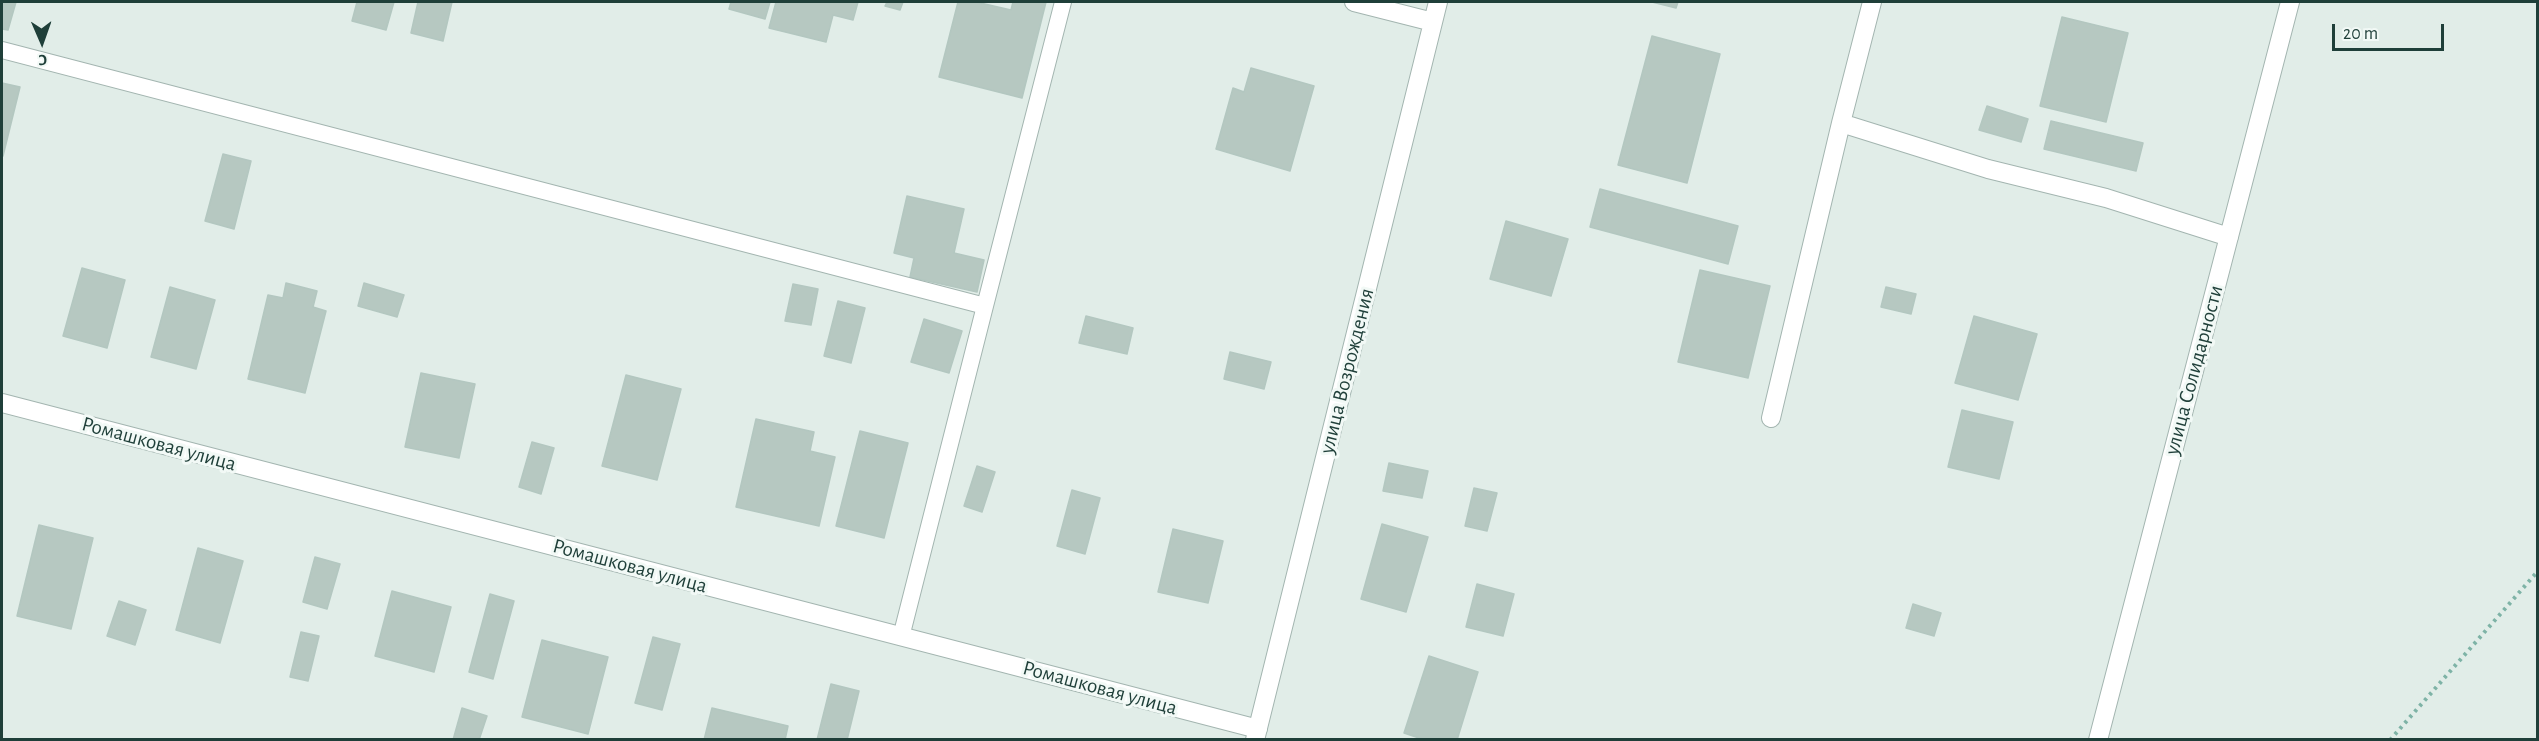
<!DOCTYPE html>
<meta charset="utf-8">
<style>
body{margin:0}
#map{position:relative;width:2539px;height:741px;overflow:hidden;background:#e1ede8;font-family:"Alegreya Sans",sans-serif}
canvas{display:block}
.frame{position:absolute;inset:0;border:3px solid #1f3f39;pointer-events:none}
.north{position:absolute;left:12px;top:12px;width:60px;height:60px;-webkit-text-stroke:4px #f2f9f6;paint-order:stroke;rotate:178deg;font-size:16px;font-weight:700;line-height:24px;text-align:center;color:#1f3f39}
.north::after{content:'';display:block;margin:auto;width:21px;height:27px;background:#1f3f39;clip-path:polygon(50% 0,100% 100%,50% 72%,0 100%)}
.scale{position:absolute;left:2332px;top:24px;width:112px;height:27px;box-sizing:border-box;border:3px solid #1f3f39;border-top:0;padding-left:8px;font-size:18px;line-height:21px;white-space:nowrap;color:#1f3f39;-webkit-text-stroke:4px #f2f9f6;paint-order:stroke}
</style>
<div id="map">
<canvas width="2539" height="741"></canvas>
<div class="frame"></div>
<div class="north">С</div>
<div class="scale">20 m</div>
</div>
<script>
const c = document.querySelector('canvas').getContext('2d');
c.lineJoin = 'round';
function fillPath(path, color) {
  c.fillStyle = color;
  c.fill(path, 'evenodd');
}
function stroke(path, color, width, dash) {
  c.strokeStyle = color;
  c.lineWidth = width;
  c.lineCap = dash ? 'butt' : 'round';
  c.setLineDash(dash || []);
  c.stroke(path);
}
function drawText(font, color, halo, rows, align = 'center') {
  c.font = font + ' "Alegreya Sans",sans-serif';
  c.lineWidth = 6;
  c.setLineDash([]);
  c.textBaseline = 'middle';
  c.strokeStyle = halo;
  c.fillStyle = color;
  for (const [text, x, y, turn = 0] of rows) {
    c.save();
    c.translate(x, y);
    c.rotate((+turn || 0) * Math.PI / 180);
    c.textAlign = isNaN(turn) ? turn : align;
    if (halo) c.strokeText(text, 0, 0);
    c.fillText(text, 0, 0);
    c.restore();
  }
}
const building = new Path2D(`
 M2 2H16L8 30 2 29Z
 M357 2H394L386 30 352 21Z
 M418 2H452L443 41 411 33Z
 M731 2H770L765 19 729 9Z
 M776 2H858L853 20 833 15 826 42 769 28Z
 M887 2H903L900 10 885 6Z
 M958 2H976L1011 10 1013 2H1046L1022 98 939 77Z
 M1652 2H1678L1676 8Z
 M2062 17 2128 33 2106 122 2040 106Z
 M1652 36 1720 54 1687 183 1618 165Z
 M1251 68 1314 86 1290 171 1216 149 1233 88 1244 92Z
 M2 83 20 87 3 156H2Z
 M1987 106 2028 119 2021 142 1979 130Z
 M2051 121 2143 143 2136 171 2044 149Z
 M223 154 251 161 234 229 205 221Z
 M1600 189 1738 226 1728 264 1590 227Z
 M907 196 964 209 954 253 984 260 977 292 910 277 914 258 894 253Z
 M1506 221 1568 239 1551 296 1490 279Z
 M82 268 125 280 107 348 63 336Z
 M1700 270 1770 286 1748 378 1678 362Z
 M286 283 317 291 313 307 326 311 305 393 248 379 268 295 283 298Z
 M364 283 404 295 397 317 358 306Z
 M793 284 818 289 811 325 785 321Z
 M170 287 215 300 196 369 151 357Z
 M1886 287 1916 294 1911 314 1881 307Z
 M838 301 865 308 851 363 824 356Z
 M1086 316 1133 328 1127 354 1079 343Z
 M1974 316 2037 334 2018 400 1955 383Z
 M924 319 962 331 949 373 911 362Z
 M1230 352 1271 362 1264 389 1224 379Z
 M421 373 475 384 459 458 405 447Z
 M626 375 681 389 657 480 602 466Z
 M1962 410 2013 422 1999 479 1948 467Z
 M756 419 814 432 810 451 835 457 819 526 736 507Z
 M860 431 908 443 884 538 836 526Z
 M532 442 554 448 541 494 519 487Z
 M1389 463 1428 471 1422 498 1383 491Z
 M977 466 995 472 982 512 964 506Z
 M1474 488 1497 493 1487 531 1465 526Z
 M1072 490 1100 498 1085 554 1057 546Z
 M1382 524 1428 537 1406 612 1361 599Z
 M39 525 93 538 71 629 17 616Z
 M1173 529 1223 541 1208 603 1158 592Z
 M198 548 243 561 220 643 176 630Z
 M315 557 340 564 327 609 303 602Z
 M1477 584 1514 594 1503 636 1466 627Z
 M392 591 451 607 434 672 375 656Z
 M490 594 514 601 493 679 469 672Z
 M119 601 146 610 135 645 107 636Z
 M1913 604 1941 613 1934 636 1906 628Z
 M301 632 319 636 308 681 290 677Z
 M653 637 680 644 662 710 635 703Z
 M542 640 608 657 588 734 522 717Z
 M1429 656 1478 672 1457 740H1425L1404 733Z
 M831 684 859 691 847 740H817Z
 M462 708 487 716 479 740H453Z
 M712 708 788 726 785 740H704Z`);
fillPath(building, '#b6c8c1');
stroke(building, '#b3c7c0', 1.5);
const service = new Path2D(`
 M2 50 985 306 901 637
 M985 306 1063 2`);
const minor = new Path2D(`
 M1354 2 1433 22
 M1872 2 1841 123 1988 169 2106 198 2229 237
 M2 403 1258 729
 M1771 418 1841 123
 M1255 740 1438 2
 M2098 740 2290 2`);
stroke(service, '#a3b5b0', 18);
stroke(minor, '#a3b5b0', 20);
stroke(new Path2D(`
 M2390 740 2538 571`), '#7eb3a6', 4, [3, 4.5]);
stroke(service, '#fff', 16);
stroke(minor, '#fff', 18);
drawText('21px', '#1f3f39', '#f2f9f6', [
 ["улица Солидарности",2194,370,-75],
 ["улица Возрождения",1347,371,-76],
 ["Ромашковая улица",159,444,15],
 ["Ромашковая улица",630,566,15],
 ["Ромашковая улица",1100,688,15]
]);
</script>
